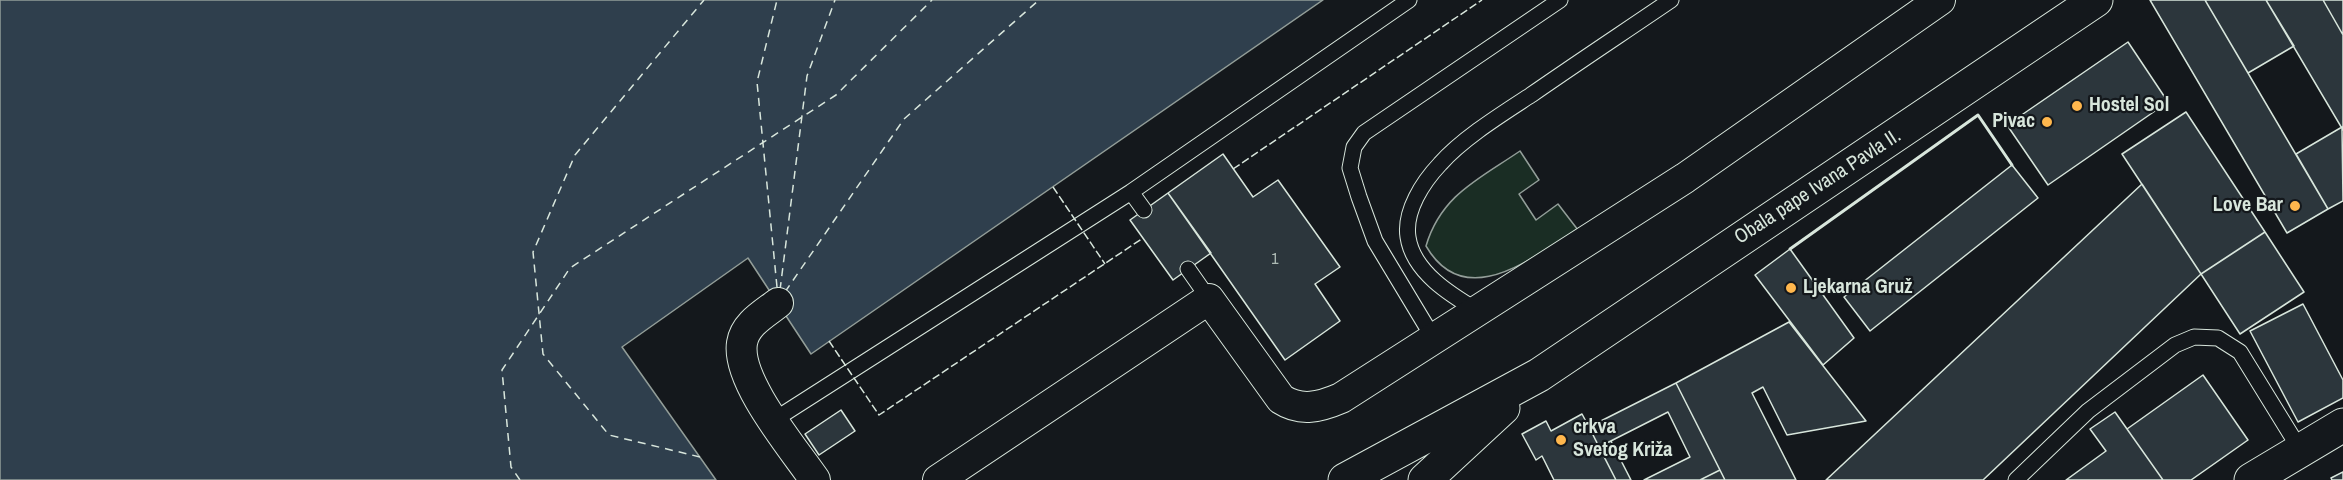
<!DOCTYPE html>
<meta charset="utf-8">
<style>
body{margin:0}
canvas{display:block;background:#14181c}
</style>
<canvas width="2343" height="480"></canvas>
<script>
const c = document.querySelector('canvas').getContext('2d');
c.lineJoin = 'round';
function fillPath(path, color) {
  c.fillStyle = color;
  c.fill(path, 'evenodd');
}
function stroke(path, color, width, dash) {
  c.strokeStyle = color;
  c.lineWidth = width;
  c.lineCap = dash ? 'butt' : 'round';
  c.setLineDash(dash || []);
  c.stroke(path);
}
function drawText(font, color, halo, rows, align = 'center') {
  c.font = font + ' "Archivo Narrow",sans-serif';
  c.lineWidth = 4.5;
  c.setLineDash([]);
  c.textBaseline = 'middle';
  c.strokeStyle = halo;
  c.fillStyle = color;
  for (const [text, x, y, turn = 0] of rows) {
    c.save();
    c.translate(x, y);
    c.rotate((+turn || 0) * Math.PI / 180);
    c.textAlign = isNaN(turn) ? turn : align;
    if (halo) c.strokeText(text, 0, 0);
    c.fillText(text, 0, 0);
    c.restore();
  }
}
const green = new Path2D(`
 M1520 151 1539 180 1519 194 1536 220 1558 204 1578 230C1531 258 1465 313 1426 246 1441 195 1479 179 1520 151Z`);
fillPath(green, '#1a2d24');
stroke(green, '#939e99', 1.5);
const water = new Path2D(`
 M0 0H1323L811 354 748 258 622 347 716 480H0Z`);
fillPath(water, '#2f3f4d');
stroke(water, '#939e99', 1.5);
stroke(new Path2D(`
 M777 287 757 82 777 0
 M780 290 807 76 835 0
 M785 292 904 119 1039 0
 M700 457 609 435 543 354 533 252 575 155 704 0
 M520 480 511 467 502 370 570 268 836 95 932 0`), '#d8e6dc', 1.5, [8, 6]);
const building = new Path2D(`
 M2150 0H2205L2328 209 2287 233Z
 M2205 0H2266L2294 46 2248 73Z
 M2266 0H2323L2343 35V130Z
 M2323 0H2343V35Z
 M2128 42 2168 102 2048 185 2007 125Z
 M2186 112 2265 232 2201 274 2122 154Z
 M2342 127 2343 201 2328 209 2296 154Z
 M1223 154 1253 197 1278 180 1340 267 1315 284 1340 321 1285 360 1168 193Z
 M2012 165 2038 198 1870 331 1844 297Z
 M2142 184 2201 274 1983 480H1826Z
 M1168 193 1211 253 1173 280 1130 220Z
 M2265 232 2304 292 2240 334 2201 274Z
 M1790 249 1854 338 1823 365 1755 275Z
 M2303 304 2343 380V398L2298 422 2250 331Z
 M1789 322 1866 421 1787 435 1763 387 1752 393 1796 480H1725L1676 383Z
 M2203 375 2248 440 2191 480H2163L2127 429Z
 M1676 383 1720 470 1700 480H1644L1690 457 1668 412 1599 447 1589 427Z
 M841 410 855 431 819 455 805 434Z
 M2115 412 2163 480H2066L2106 451 2090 429Z
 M1582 414 1589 427 1616 480H1554L1542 456 1536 460 1522 434 1546 421 1551 431Z
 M1611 441 1631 480H1616L1599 447Z
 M1720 470 1725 480H1700Z
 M2343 472V480H2332L2331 478Z`);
fillPath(building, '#2c363c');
stroke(building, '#d8e6dc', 1.5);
const service = new Path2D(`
 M1131 192 1144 210
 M1188 269 1209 299
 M1478 311C1451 295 1413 272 1408 237 1404 211 1423 182 1440 164 1463 138 1502 114 1531 95 1577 63 1624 32 1671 0
 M1434 339 1375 241 1359 197 1350 168 1354 147 1364 133 1560 0
 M774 420 1131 192 1409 0
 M2016 480 2088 411 2175 345 2194 337 2218 338 2240 352 2301 451`);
const minor = new Path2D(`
 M778 303C764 314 745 324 742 343 736 381 794 449 815 480
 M938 480 1209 299 1281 399C1301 412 1320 407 1341 398L1685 178 1940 0`);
const tertiary = new Path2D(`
 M2251 480 2343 425`);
const secondary = new Path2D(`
 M1345 480 1539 375 2096 0
 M1425 480 1503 408`);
stroke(service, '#d8e6dc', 17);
stroke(minor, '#d8e6dc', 32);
stroke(tertiary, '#d8e6dc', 35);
stroke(secondary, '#d8e6dc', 35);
stroke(service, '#14181c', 15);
stroke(minor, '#14181c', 30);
stroke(tertiary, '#14181c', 33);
stroke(secondary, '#14181c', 33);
stroke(new Path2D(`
 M1233 169 1482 0
 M1053 187 1105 264
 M829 341 879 415 1143 238`), '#d8e6dc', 1.5, [8, 3]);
stroke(new Path2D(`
 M1790 249 1978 115 2012 165`), '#d8e6dc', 3);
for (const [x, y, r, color] of [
 [2077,106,6,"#ffb74d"],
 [2047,122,6,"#ffb74d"],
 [2295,206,6,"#ffb74d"],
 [1791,288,6,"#ffb74d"],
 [1561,440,6,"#ffb74d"]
]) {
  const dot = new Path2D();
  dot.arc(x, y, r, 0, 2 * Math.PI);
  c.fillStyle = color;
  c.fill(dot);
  stroke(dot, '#14181c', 2);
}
drawText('16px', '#adbab4', null, [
 ["1",1275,260]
]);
drawText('bold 20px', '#d8e6dc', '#14181c', [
 ["Hostel Sol",2089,106],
 ["Pivac",2035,122,"right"],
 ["Love Bar",2283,206,"right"],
 ["Ljekarna Gruž",1803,288],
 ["crkva",1573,428],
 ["Svetog Križa",1573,451]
], 'left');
drawText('20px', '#d8e6dc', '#14181c', [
 ["Obala pape Ivana Pavla II.",1818,187,-33]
]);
</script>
